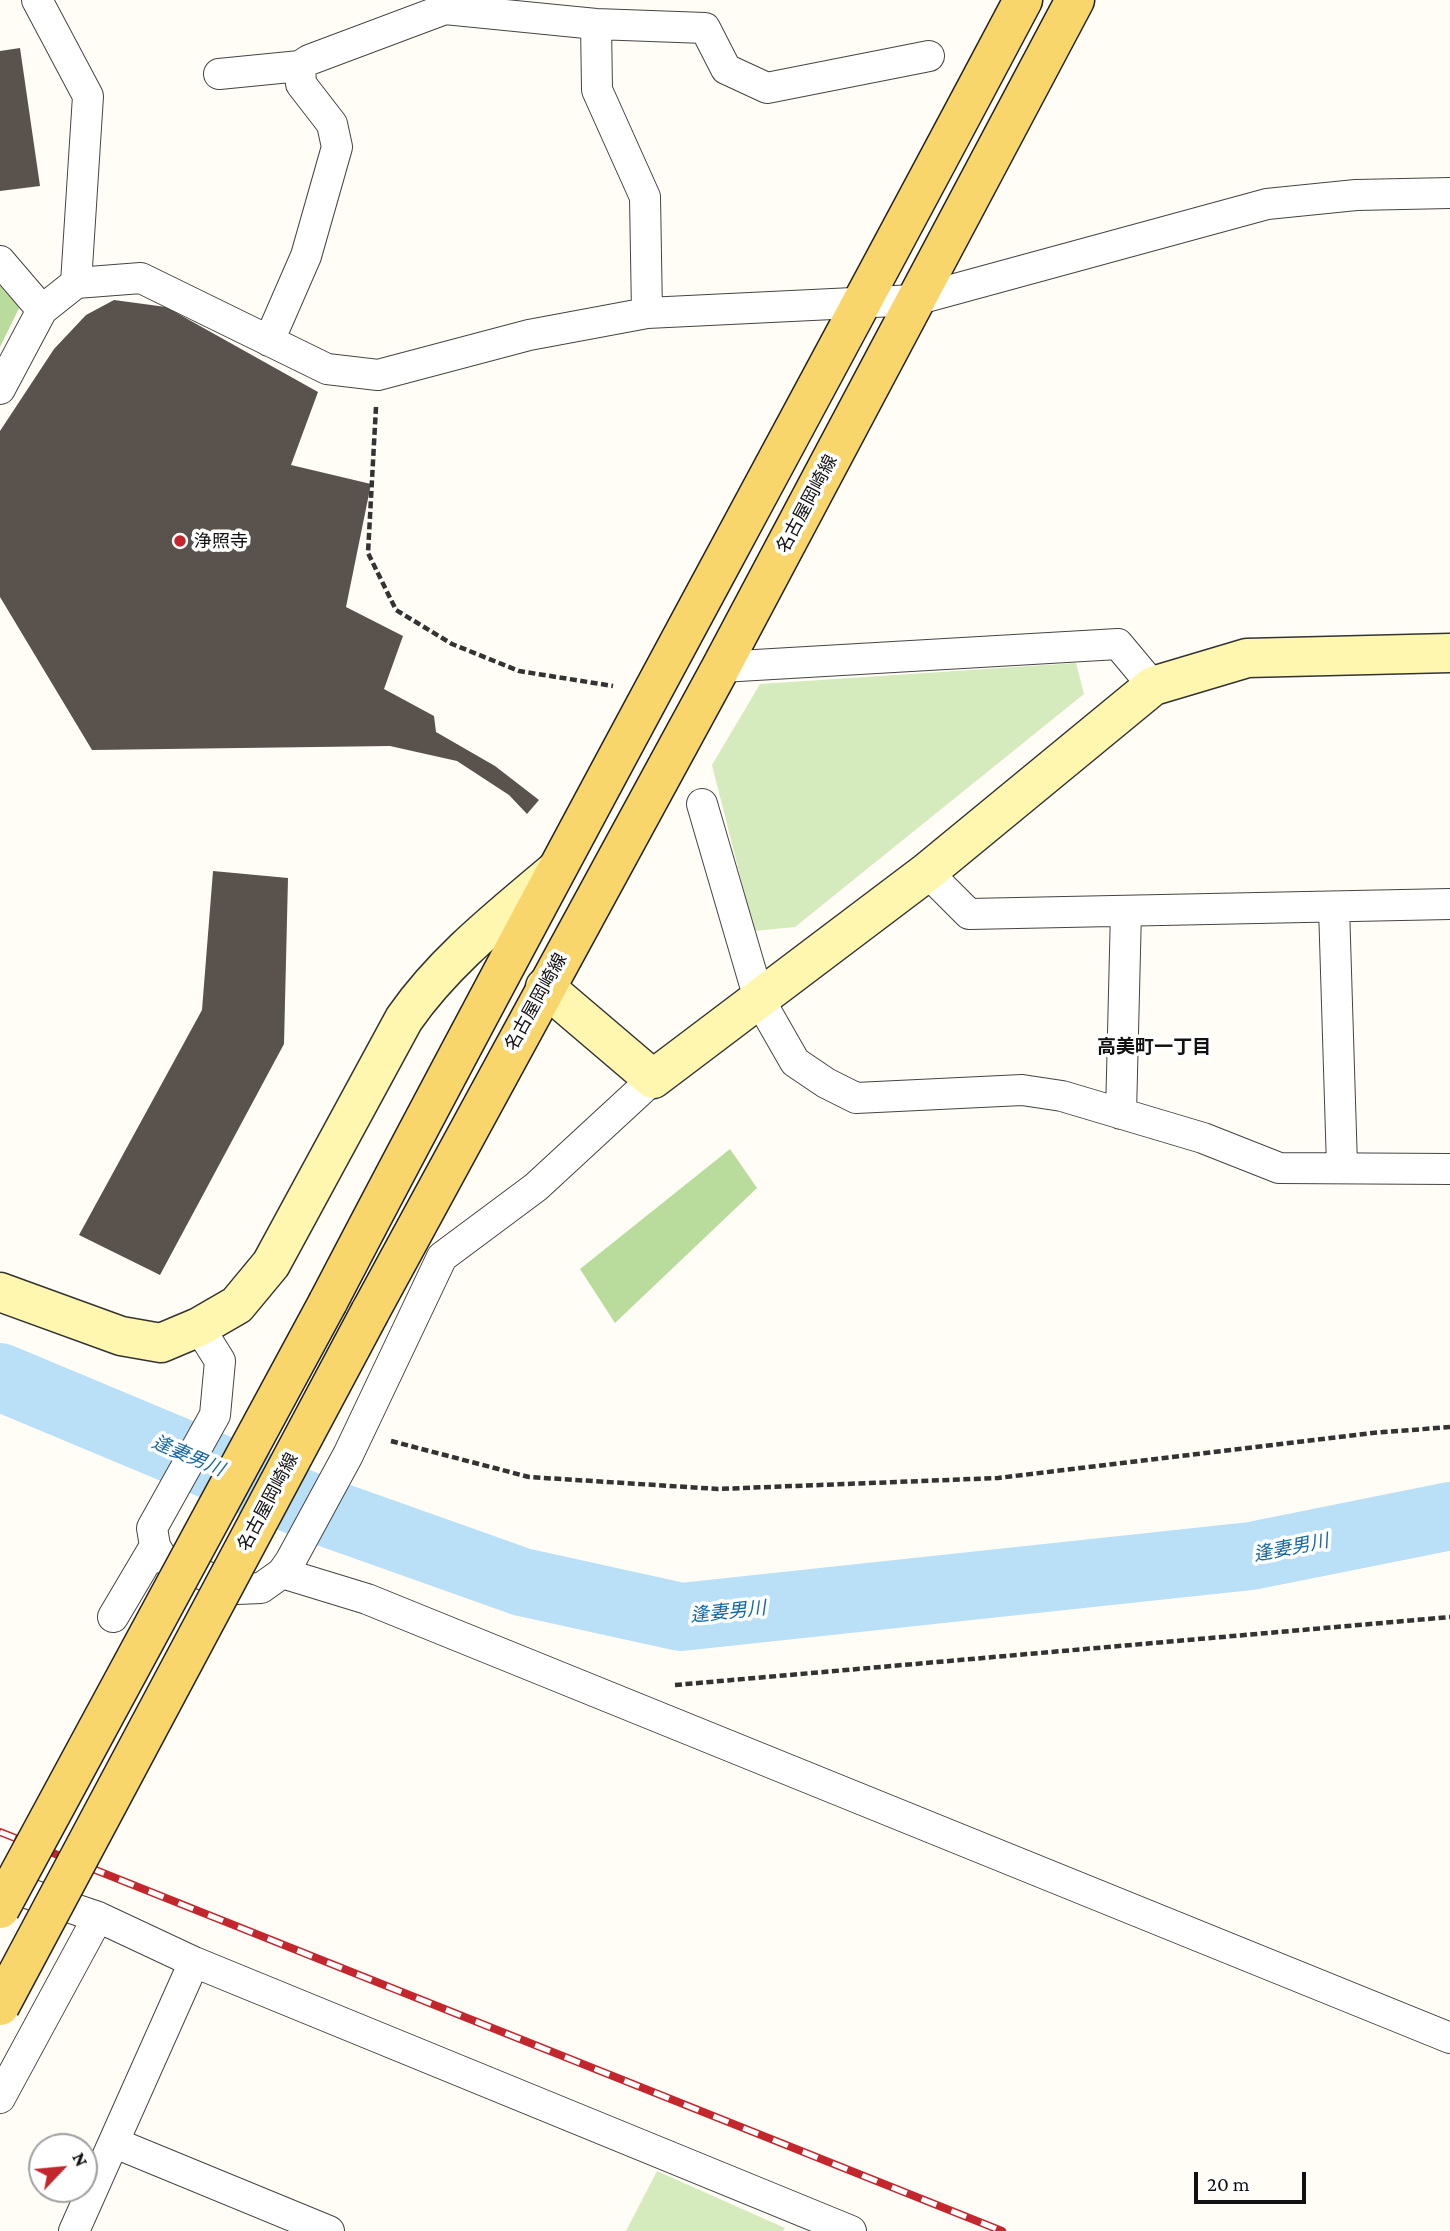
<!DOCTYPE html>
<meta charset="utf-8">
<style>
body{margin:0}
#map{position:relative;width:1450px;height:2231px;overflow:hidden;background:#fffdf5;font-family:"Crimson Pro",serif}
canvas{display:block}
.north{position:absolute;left:28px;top:2133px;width:70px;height:70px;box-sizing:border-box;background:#fff;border:2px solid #a0a0a0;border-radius:50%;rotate:64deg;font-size:19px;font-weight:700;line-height:28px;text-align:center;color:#111}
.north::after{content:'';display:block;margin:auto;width:24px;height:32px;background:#c4262e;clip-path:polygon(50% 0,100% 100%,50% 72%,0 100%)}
.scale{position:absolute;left:1194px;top:2172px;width:112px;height:32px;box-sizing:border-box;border:4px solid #111;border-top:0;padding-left:9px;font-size:21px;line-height:24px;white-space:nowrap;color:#111;-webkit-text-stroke:5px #fff;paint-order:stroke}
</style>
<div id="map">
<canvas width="1450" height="2231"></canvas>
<div class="north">N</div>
<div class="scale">20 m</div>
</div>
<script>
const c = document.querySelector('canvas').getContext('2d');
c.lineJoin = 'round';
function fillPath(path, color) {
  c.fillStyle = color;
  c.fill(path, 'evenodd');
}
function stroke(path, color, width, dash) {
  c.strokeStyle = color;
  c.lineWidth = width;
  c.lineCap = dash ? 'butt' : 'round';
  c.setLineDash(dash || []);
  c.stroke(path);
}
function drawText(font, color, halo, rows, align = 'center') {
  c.font = font + ' "Crimson Pro","Noto Sans JP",serif';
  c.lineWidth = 7;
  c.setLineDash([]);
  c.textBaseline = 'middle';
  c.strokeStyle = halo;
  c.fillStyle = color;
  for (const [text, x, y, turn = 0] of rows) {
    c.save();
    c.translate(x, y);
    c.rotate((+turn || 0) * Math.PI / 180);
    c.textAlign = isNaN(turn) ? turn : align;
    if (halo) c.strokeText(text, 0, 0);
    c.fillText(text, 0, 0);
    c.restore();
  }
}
fillPath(new Path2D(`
 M1076 663 1084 694 795 927 754 931 712 765 760 684Z
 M657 2171 785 2228 783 2231H626Z`), '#d5ebbd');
fillPath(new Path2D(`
 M0 266 26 294 0 347Z
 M730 1149 757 1188 615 1323 580 1269Z`), '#b9dc9c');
stroke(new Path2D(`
 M0 1377 311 1507 522 1582 681 1617 1251 1556 1450 1516`), '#b9e0f7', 68);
fillPath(new Path2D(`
 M20 48 40 186 0 191V51Z
 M114 300 166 307 318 392 291 465 371 484 346 607 403 636 384 689 434 716 436 732 495 766 539 800 527 814 509 795 457 761 390 746 92 750 0 597V431L54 349 86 315Z
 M213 871 288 878 284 1044 160 1275 79 1235 202 1010Z`), '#5a524d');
const street = new Path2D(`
 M37 0 88 96 76 283
 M596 24 597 90 645 197 647 313
 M219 74 300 66
 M0 261 42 310
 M269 341 306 256 337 147 332 124 301 84 300 66 309 60 445 9 596 24 705 28 726 69 767 88 929 56
 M0 389 42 310 76 283 141 278 327 369 378 375 529 335 647 313 915 300 1267 204 1356 195 1450 193
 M721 667 1118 644 1153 686
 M702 804 759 999 795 1062 826 1083 856 1098 1022 1090 1062 1096 1203 1138 1279 1168 1450 1169
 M927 872 969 914 1450 904
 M1334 907 1342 1166
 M1121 1114 1126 911
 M199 1327 220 1361 215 1415 152 1528 155 1546 162 1558 237 1589 261 1588 282 1573 291 1560 348 1455 442 1257 536 1187 653 1079
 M282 1573 367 1599 1450 2038
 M113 1617 155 1546
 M0 1884 98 1917 194 1962
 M0 2098 98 1917
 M115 2143 329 2231
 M74 2231 194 1962 851 2231`);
const secondary = new Path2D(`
 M545 987 653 1079 927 872 1153 686 1247 658 1450 653
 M0 1292 121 1336 161 1343 199 1327 237 1305 271 1264 404 1019C445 960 502 916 556 870`);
const primary = new Path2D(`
 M328 1302C555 866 793 435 1023 0
 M370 1312 721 667 1075 0`);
stroke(street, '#444', 32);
stroke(secondary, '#333', 41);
stroke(primary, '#222', 41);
stroke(new Path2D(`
 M376 407 368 553 396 610 452 644 519 671 613 686
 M391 1441 529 1477 718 1489 998 1478 1372 1433 1450 1427
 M675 1685 1450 1617`), '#333', 4.5, [7, 3.5]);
stroke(street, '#fff', 30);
stroke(secondary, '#fff6b0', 38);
stroke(primary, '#f9d66b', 38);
const rail = new Path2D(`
 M0 1832 1002 2231`);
stroke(rail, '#c4262e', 8);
stroke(rail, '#fff', 5, [16]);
const primaryBridge = new Path2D(`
 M0 1909 328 1302
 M0 2006 370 1312`);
stroke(primaryBridge, '#222', 41, []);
stroke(primaryBridge, '#f9d66b', 38);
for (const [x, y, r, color] of [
 [180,541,7,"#c4262e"]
]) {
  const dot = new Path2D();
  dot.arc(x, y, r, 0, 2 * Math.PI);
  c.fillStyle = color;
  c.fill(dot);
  stroke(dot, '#fff', 2.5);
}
drawText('18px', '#111', '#fff', [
 ["名古屋岡崎線",807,504,-62],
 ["名古屋岡崎線",536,1002,-61],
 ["名古屋岡崎線",268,1502,-62]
]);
drawText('18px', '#111', '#fff', [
 ["浄照寺",194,541]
], 'left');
drawText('bold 19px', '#111', '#fff', [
 ["高美町一丁目",1154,1047]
]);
drawText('italic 19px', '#1768a6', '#fff', [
 ["逢妻男川",188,1456,23],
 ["逢妻男川",1291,1548,-11],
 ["逢妻男川",728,1612,-6]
]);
</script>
